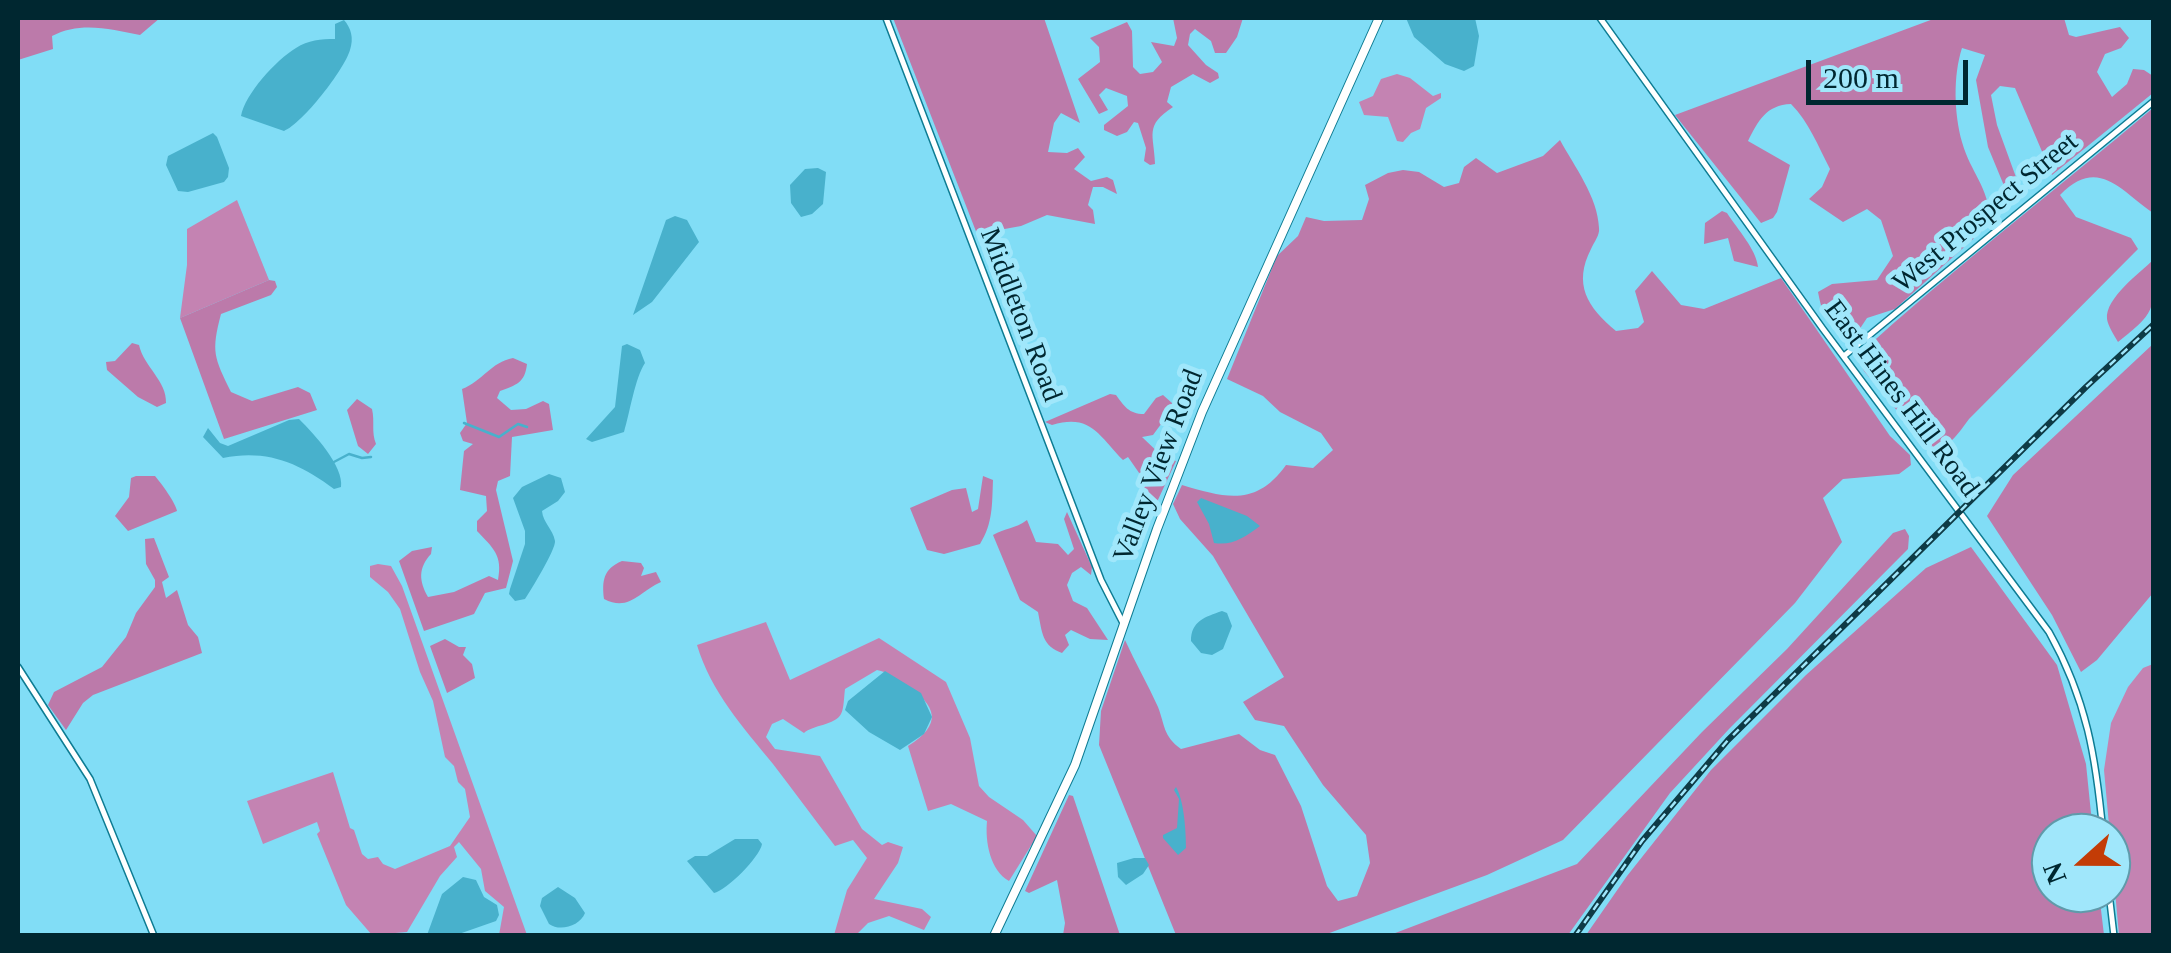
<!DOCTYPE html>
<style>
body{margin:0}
#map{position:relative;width:2171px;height:953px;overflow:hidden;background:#81ddf6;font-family:Georgia,serif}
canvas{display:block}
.frame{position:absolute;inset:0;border:20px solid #002730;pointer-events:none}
.north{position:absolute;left:2031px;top:813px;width:100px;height:100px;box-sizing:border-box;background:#a0e7fb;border:2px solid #609aaa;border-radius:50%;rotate:249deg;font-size:28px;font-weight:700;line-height:40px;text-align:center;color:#002730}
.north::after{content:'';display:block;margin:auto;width:35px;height:45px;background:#c33c06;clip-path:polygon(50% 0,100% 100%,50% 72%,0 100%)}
.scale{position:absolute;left:1806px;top:60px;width:162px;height:45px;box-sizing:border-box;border:5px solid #002730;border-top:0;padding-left:12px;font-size:30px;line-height:35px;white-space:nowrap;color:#002730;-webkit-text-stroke:8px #a0e7fb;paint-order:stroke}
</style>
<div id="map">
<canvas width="2171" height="953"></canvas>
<div class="frame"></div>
<div class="north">N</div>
<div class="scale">200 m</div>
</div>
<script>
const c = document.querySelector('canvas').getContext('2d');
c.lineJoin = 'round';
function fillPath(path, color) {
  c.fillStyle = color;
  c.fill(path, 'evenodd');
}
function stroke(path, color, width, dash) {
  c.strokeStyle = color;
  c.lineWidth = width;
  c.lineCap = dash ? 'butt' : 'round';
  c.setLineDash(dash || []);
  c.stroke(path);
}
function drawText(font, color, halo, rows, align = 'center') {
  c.font = font + ' Georgia,serif';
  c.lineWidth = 10;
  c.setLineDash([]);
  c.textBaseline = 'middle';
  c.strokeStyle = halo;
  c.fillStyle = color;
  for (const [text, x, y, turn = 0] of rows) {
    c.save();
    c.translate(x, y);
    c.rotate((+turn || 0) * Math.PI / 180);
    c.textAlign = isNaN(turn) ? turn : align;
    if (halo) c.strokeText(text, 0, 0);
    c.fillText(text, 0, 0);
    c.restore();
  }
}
fillPath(new Path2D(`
 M1397 74 1410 78 1433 96 1441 93V98L1426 108 1420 129 1411 133 1403 142 1397 141 1388 117 1364 115 1359 102 1373 96 1381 79Z
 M237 200 269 280 180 318 187 265V229Z
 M378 564 391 566 402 586 527 935H499L504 907 485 891 481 869 459 842 454 847 457 857 440 876 407 932 372 935 346 905 317 834 320 831 317 822 263 844 247 801 333 772 350 828 354 830 362 854 368 859 378 857 383 864 395 869 450 846 470 817 465 789 458 782 454 766 445 757 433 701 420 672 400 609 388 592 370 577V566Z
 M766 622 790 680 879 638 946 682 970 738 979 786 989 797 1023 820 1037 836 1009 881C990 870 985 842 987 821L951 804 928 811 908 746C943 724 937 706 906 685 896 679 888 672 877 670L845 689C844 696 844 709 841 714 835 725 813 725 804 733L783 719 772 724 766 737 775 749 820 756 862 829 882 845 888 842 903 847 898 863 874 899 922 909 931 917 924 930 889 916 868 923 856 935H834L847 890 867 858 853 840 835 846C814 819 794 791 773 764 743 727 711 692 697 645Z
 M2153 664V935H2119L2104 770 2111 723 2128 687 2143 668Z`), '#c483b2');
fillPath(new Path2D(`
 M18 18H160L140 35C111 29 80 21 52 36L53 49 18 60Z
 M893 18H1044L1080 123 1061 113 1054 123 1048 152 1067 153 1078 148 1085 157 1074 169 1091 181 1107 177 1113 180 1117 194 1103 187H1093L1088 205 1093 210 1095 224 1047 215 1021 226 977 234Z
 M1173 18H1243L1237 37 1226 53H1215L1211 41 1195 29 1190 34 1188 45 1206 65 1218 73 1219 78 1210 83 1193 74 1171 87 1167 102 1173 107C1144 126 1154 134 1155 164L1150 165 1144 161 1146 148 1138 123 1134 122 1127 132 1117 136 1104 130V125L1128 106 1127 96 1106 88 1099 95 1108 110 1099 114 1078 79 1100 62 1099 47 1090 38 1127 22 1132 31 1133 67 1140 74 1153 72 1162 62 1151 42 1174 46 1177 38Z
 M1936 18H2064L2069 35 2076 37 2120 27 2129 38 2121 48 2105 54 2097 72 2112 97 2127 84 2133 69 2144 70 2153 76V93L2052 175 2015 88 2000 86 1991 95 1997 125 2021 191 2012 205 1988 147 1976 80 1985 55 1962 48C1953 76 1954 113 1962 142 1971 174 1988 184 1991 223L1895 309 1867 318 1855 336C1830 335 1822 314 1818 292L1832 284 1877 280 1893 256 1881 220 1867 209 1843 222 1809 199 1822 187 1830 169C1818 146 1809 122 1791 104 1766 105 1758 121 1748 141L1790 165 1777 212 1773 218 1761 223 1675 115Z
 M2153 108V213C2120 190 2098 156 2060 195L2076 217 2131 238 2138 249 1969 419C1958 434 1949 449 1929 449L1864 371 1857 356C1952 269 2055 191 2153 108Z
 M1560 140C1574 166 1598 197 1599 228 1600 235 1594 242 1591 249 1573 284 1587 307 1616 331L1638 328 1644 322 1635 291 1652 271 1681 305 1704 309 1781 278 1890 436 1910 455 1911 465 1899 474 1843 479 1823 498 1842 542 1795 603 1563 840 1487 875 1324 935H1176L1099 745 1101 711 1125 640C1135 662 1148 685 1158 707 1165 725 1163 736 1181 749L1239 734 1260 750 1275 755 1301 806 1327 886 1338 901 1357 896 1370 863 1366 835 1323 785 1284 726 1255 720 1243 702 1284 677 1213 556 1180 519 1173 504 1182 485C1226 498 1256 507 1286 465L1313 468 1333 450 1321 433 1280 412 1263 396 1227 379 1277 256 1298 236 1306 217 1324 221 1362 220 1369 199 1365 185 1388 173 1403 170 1419 172 1444 187 1459 183 1464 167 1476 158 1497 173 1543 156Z
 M1722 211 1727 213C1738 230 1756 249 1758 267L1734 261 1728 238 1704 244 1705 223Z
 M2153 260C2154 309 2158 311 2118 342 2114 335 2108 326 2107 319 2105 298 2140 273 2153 260Z
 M269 280 275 281 277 287 271 295 221 314C211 352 214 357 231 392L252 401 298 387 310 393 317 410 224 439 180 318Z
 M132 343 139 345C144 367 167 381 166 403L157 407 138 397 107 370 106 362 115 361Z
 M2153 344V593L2097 660 2081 672 2052 615 1987 516 2013 475Z
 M513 358 527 364C525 383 516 385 500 391L497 398 511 410 526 409 543 401 549 404 553 430 512 437 510 476 498 481 496 490 513 561 506 588 485 593 474 614 424 631 399 561 412 551 432 547 431 554C418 568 419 581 428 597L454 592 489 576 498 580C503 555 493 548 477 531V521L487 511 486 496 460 490 464 451 473 444 463 441 460 433 467 423 462 389C483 381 491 362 513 358Z
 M1110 394 1116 395C1124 406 1129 414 1144 414L1156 398 1163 395 1172 403 1170 412 1153 435 1142 437 1163 457 1176 461 1157 502 1148 498 1141 486 1144 480 1128 457 1123 460C1099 436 1091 413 1052 425L1045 422Z
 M357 399 372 409C375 422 371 432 376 444L368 454 358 446 347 410Z
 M136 476H155C161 483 176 503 177 511L128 531 115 516 129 497 131 478Z
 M983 476 993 480C992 505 993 523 980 544L944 554 927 550 910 508 952 490 966 488 972 512 978 509Z
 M1067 512 1092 567 1091 575 1081 567 1072 573 1067 585 1073 601 1087 608 1108 640 1090 639 1071 630 1065 635 1069 645 1062 653C1042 646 1042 632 1038 612L1020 600 993 535C1005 528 1015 529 1027 520L1036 542 1058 544 1068 555 1074 549 1064 519Z
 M1905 529 1909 536 1908 549 1729 729 1670 793 1568 935H1390L1577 864 1702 732 1787 649 1893 533Z
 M154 538 169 577 162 582 166 598 177 590 188 625 198 637 202 653 93 695 83 703 66 730 48 705 54 692 102 667 126 637 136 613 155 587V580L146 564 145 539Z
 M1971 547 2057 665 2086 764 2093 833H2051V893H2099L2104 935H1586L1627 876 1711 770 1806 675 1926 568Z
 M622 561 641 563 644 568 641 576 656 572 661 582C639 592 629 612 604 599 602 581 603 569 622 561Z
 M445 639 459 647H466L463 655 472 664 475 678 447 693 430 646Z
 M1069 795 1073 796 1120 935H1063L1065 923 1057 880 1029 893 1025 891Z`), '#bc7aaa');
fillPath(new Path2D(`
 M1406 18H1475L1479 36 1474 66 1464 71 1445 64 1414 37Z
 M344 20C351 28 354 38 350 50 344 70 303 123 284 131L241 116C245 94 276 60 296 48 308 40 321 39 335 39V24Z
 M213 133 217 137 229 168 228 177 224 182 188 192 178 191 166 165 168 156Z
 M818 168 826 172 823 204 812 214 801 217 791 203 790 185 805 169Z
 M675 216 687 220 699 242 652 302 633 315 666 220Z
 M627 344 640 350 645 363C635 378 630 412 624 432L592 442 586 439 615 407 622 346Z
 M299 419C314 434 344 466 341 487L334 489C299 463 267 449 223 458L203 437 208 428 220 443 228 446 289 420Z
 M549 474 561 478 565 492 558 501 542 511C543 523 553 529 555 541 556 549 531 590 525 599L515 601 509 594 510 589 525 544V531L513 498 522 487Z
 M1201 498 1247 516 1260 526C1245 537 1233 546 1214 543L1209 524 1197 502Z
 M1222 611 1227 613 1232 626 1223 649 1212 655 1201 653 1191 641C1191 621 1205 617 1222 611Z
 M885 671 921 693 932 717 924 734 900 750 869 732 845 710 848 701Z
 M1176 787C1184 800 1186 831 1186 848L1178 855 1163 838V835L1177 828 1179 799 1174 790Z
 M735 839H758L762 844C760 857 726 891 714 893L687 861 695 856H707Z
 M1134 858H1145L1149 865 1143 874 1126 885 1118 877 1117 863Z
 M463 877 476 880 484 897 497 905 499 915 496 921 456 935H427L442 894Z
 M558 887 575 898 585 913C580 926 560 932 549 924L540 906 542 898Z`), '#48b1cc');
stroke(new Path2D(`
 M464 423 499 437 518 424 527 427
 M332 463 349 454 362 458 371 457`), '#48b1cc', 2.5);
const minor = new Path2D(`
 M886 18 1101 580 1123 623
 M1600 18 1823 329 2049 632C2087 700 2096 758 2103 833
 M1844 356 2154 101
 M18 667 90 779 154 936
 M2109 893 2114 936`);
const major = new Path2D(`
 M994 936 1075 765 1157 529 1202 412 1379 18`);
stroke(minor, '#0e7c93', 8);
stroke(major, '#0e7c93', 10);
stroke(minor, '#fff', 5);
stroke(major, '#fff', 8);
const rail = new Path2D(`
 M1575 936 1642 841 1728 740 2086 387 2154 324`);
stroke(rail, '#0e3b46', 6);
stroke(rail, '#a0e7fb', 2.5, [8]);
drawText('28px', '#002730', '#a0e7fb', [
 ["West Prospect Street",1986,213,-40],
 ["Middleton Road",1020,315,69],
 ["East Hines Hill Road",1901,399,53],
 ["Valley View Road",1159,466,-69]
]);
</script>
